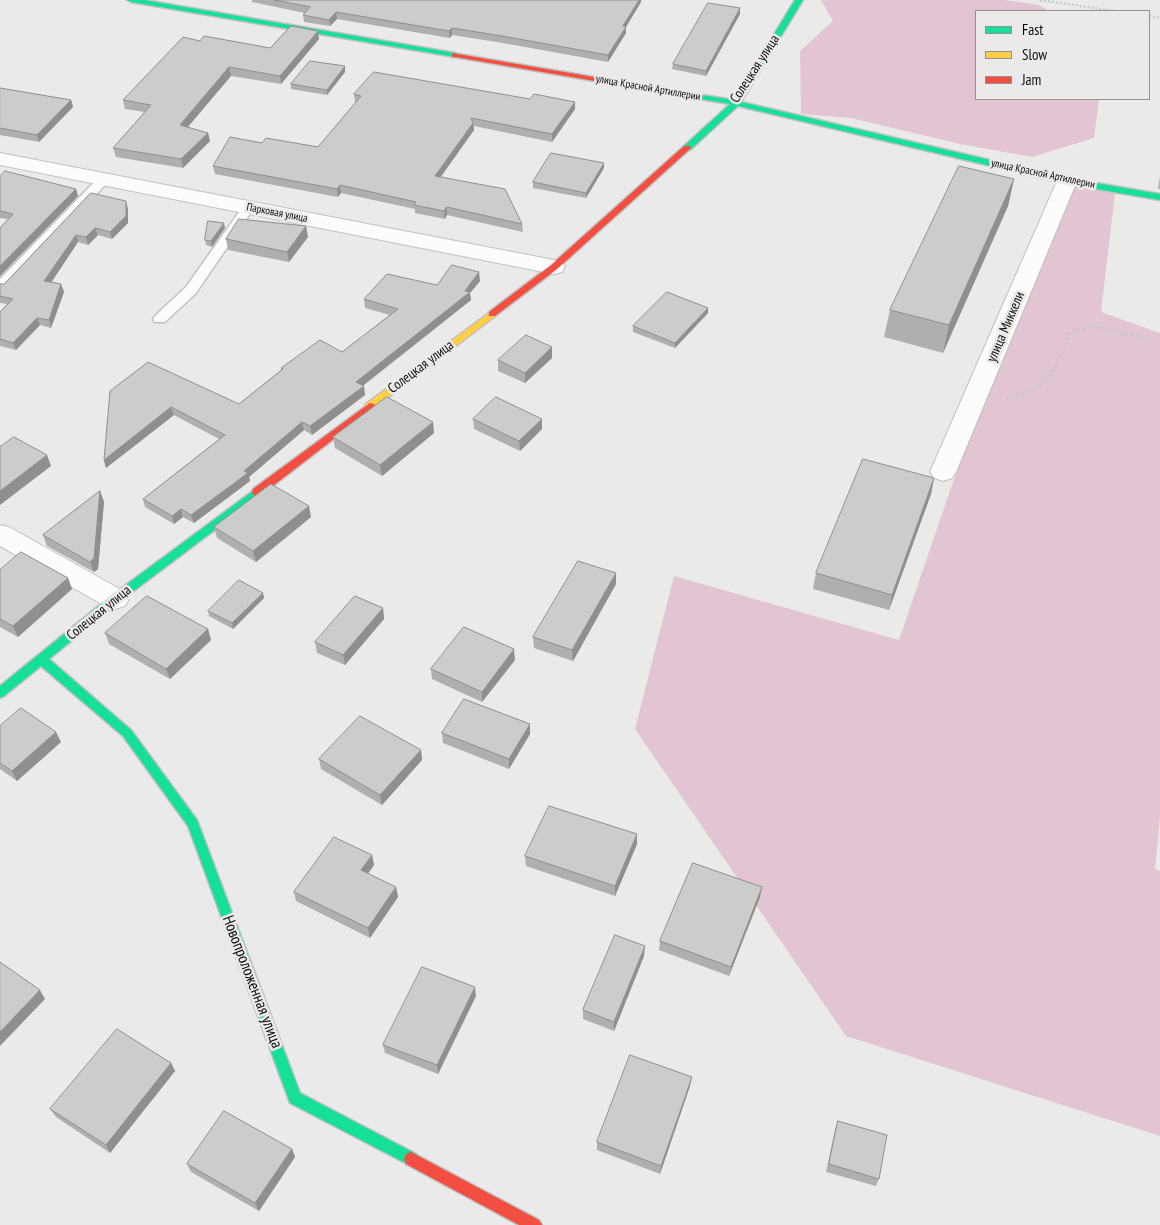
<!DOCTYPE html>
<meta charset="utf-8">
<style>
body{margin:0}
#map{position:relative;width:1160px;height:1225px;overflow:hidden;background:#ebeaea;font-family:"PT Sans Narrow",sans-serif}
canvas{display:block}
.legend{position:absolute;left:975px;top:10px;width:175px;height:90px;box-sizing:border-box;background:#ece9ea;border:1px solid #939192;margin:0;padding:6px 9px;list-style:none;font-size:15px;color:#0d0c0d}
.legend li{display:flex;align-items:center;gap:10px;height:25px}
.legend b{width:25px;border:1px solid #939192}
</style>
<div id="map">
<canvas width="1160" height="1225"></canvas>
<ul class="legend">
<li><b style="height:6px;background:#16e098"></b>Fast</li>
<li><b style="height:6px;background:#ffcf43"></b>Slow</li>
<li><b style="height:6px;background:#f24e42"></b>Jam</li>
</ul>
</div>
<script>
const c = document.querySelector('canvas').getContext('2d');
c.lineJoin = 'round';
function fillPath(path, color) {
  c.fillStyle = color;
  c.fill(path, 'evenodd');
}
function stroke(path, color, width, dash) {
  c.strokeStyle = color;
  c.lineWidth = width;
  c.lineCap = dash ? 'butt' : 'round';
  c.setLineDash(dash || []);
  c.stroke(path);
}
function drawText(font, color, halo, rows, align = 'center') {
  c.font = font + ' "PT Sans Narrow",sans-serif';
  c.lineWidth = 5;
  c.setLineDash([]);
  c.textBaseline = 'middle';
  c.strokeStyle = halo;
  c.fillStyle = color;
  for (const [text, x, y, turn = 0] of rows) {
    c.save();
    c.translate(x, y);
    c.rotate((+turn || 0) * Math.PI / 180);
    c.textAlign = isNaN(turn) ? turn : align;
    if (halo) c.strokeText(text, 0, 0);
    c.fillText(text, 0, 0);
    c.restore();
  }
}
fillPath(new Path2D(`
 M821 0H1005L1039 5 1049 11H976V99H1099L1094 138 1032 157 960 144 851 118 801 114 800 51 833 21Z
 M1074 186 1115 193 1101 312 1160 333V818L1155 869 1160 871V1136L846 1036 635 729 674 576 899 640 955 476Z`), '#e2c4d2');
const lane = new Path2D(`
 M104 175 108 176 110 179 108 182 5 290 0 291V279L100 176Z
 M248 204 254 208 196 293 165 322H155L153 319 155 316 186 287 244 205Z`);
const street = new Path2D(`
 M0 153 554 260 562 262 565 267 562 272 554 274 0 165Z
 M1067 175 1074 177 1077 181 956 472 952 478 943 481 934 478 930 472 1057 181 1060 177Z
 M0 525 9 527 125 592 129 599 125 606 115 609 105 606 0 546Z`);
const fast = new Path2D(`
 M127 0H144L455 53 459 55 455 57 131 2Z
 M795 0H803L741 102 1067 178 1160 194V200L1067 184 738 106 690 150H684V146L730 104 641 89 637 87 638 85 734 100Z
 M257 488 262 492 261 495 119 602 49 659 131 730 197 820 300 1093 416 1154 418 1159 416 1164 411 1166 290 1103 188 826 123 736 41 666 4 696 0 698V686L111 596Z`);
const slow = new Path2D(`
 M492 311 497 314 495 316 374 408H366L365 406 366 404Z`);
const jam = new Path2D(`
 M452 53 641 85 645 87 641 89 455 57H452Z
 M684 146H690L691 148 557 269 495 316H489V312L551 265Z
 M370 403 374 404 375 406 374 408 261 495H253L252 492 253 489Z
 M411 1152 539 1220 542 1225H519L406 1164 404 1159 406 1154Z`);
stroke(lane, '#c2c1c2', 3);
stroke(street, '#c2c1c2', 2);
stroke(fast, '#c2c1c2', 3);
stroke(slow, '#c2c1c2', 3);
stroke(jam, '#c2c1c2', 3);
stroke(new Path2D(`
 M1040 0 1114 11
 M1149 16 1160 18`), '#c9c8c8', 2.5, [2, 2]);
stroke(new Path2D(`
 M1006 398C1049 388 1055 373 1069 334L1091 326 1160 341`), '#c9c8c8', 3, [2.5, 2.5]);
fillPath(lane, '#fcfcfc');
fillPath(street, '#fcfcfc');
fillPath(fast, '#16e098');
fillPath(slow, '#ffcf43');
fillPath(jam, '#f24e42');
fillPath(new Path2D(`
 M252 0H641V2L626 27V33L608 62 503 43 452 35 450 38 337 19 330 26 304 22 303 15 305 13 252 2Z
 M740 14 706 76 672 69 673 64Z
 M319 39 281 84 231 76 187 127 208 133 210 141 183 168 116 157 113 148 145 112 125 109 123 100 200 41 270 48Z
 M345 72 327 95 291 89V84Z
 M0 88 71 100 73 107 39 142 0 135Z
 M354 94 530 99 575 102V109L552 142 474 126V130L441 177 522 224 523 232 447 215 445 219 415 213V209L341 193 338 197 215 174 213 166 262 143 318 147 356 102H355Z
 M604 168 586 198 533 188V182Z
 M0 176 76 189 78 196 0 276V228L8 219 0 218Z
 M1160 176V189H1158Z
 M1014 179 1008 206 943 353 884 337 890 310Z
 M91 193 128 209V223L112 239 98 235 88 245 78 242 51 282 61 284 64 292 51 328 40 325 16 350 0 346V312L7 304 0 303V284H4Z
 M306 226 308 237 289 262 228 250 226 239Z
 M225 228 212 247 206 245 205 240Z
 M480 281 470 293 471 300 363 386 365 395 312 435 304 430 249 477 250 481 194 523 183 517 174 524 145 507 143 499 219 439 174 415 106 468 104 460 110 391 239 404 281 370V368L342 352 390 315 365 308 364 299 437 285Z
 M708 308V313L675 348 633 332V326Z
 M552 347V358L525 383 498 371V360Z
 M473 419 542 429 520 451 474 429Z
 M434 433 382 476 335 448 333 437Z
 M934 478 931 494 889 610 813 589 816 573Z
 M100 491 104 502 98 569 94 572 47 546 43 535Z
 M311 517 256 562 217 538 214 527Z
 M0 570 68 578 72 589 18 637 0 627Z
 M616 584 573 661 534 648 533 637Z
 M263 593 264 598 233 629 209 616 208 611Z
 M383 608 384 619 345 665 317 653 315 642Z
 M208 629 211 640 170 679 109 644 105 633Z
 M515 660 482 702 432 679 431 669Z
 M0 726 61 742 17 781 0 769Z
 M442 733 530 734 509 769 443 743Z
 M421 750 422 760 382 805 321 769 319 759Z
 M637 834V844L615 896 526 866 525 856Z
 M372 855 374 865 368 874 396 887 398 897 370 938 296 901 294 892Z
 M760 897 729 976 659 950 660 941Z
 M644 956 614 1031 583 1019V1010Z
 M476 996 438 1074 385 1053 383 1045Z
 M171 1063 175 1071 110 1153 56 1117 50 1109Z
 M690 1086 660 1174 597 1150V1142Z
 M838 1121 879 1179 876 1186 826 1172 835 1130Z
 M292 1149 295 1157 259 1211 191 1172 187 1164Z`), '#b0afaf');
fillPath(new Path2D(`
 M639 0H641V2L626 27V33L608 62V55L623 26Z
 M740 8V14L706 76V71Z
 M336 12 337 19 330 26 329 20Z
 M452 28V35L450 38 449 31Z
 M318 31 319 39 281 84 280 76Z
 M345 66V72L327 95V90Z
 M229 67 231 76 182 134 180 125Z
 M71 100 73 107 39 142 37 135Z
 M575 102V109L552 142V134Z
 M473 123 474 130 436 183 435 176Z
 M208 133 210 141 183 168 181 159Z
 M604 163V168L586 198V193Z
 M1014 179 1008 206 943 353 949 325Z
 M340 185 341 193 338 197 337 189Z
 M76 189 78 196 0 276V266Z
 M126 201 128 209V223L112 239 110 232Z
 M447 207V215L445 219 444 211Z
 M224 223 225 228 212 247 211 241Z
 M306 226 308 237 289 262 287 252Z
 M95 228 98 235 88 245 86 237Z
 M76 235 78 242 47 289 44 281Z
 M479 272 480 281 470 293 471 300 357 390 356 382 465 291Z
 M61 284 64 292 51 328 49 320Z
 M708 308V313L675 348V343Z
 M37 318 40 325 16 350 13 343Z
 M552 347V358L525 383V373Z
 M364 386 365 395 312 435 310 426Z
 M171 407 174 415 106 468 104 460Z
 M542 419V429L520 451 519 441Z
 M302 422 304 430 249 477 250 481 194 523 191 515Z
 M433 422 434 433 382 476 380 465Z
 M47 455 51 466 0 505V491Z
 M934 478 931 494 889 610 892 595Z
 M100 491 104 502 98 569 94 572 90 562Z
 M309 506 311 517 256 562 253 551Z
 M181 509 183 517 174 524 172 516Z
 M616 573V584L573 661 572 650Z
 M68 578 72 589 18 637 13 626Z
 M263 593 264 598 233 629 232 623Z
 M383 608 384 619 345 665 343 655Z
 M208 629 211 640 170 679 166 669Z
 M514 649 515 660 482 702V692Z
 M530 724V734L509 769V759Z
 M56 732 61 742 17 781 12 771Z
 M421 750 422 760 382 805 380 795Z
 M637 834V844L615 896V886Z
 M372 855 374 865 363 880 361 870Z
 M396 887 398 897 370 938 368 928Z
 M762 887 760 897 729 976 731 967Z
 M645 946 644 956 614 1031V1022Z
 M475 987 476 996 438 1074 437 1065Z
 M40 990 45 999 0 1046V1032Z
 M171 1063 175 1071 110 1153 106 1145Z
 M692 1077 690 1086 660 1174 661 1166Z
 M292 1149 295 1157 259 1211 255 1203Z`), '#908f8f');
const building = new Path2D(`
 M274 0H639L623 26 626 27 608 55 502 36 452 28 449 31 336 12 329 20 303 15 310 7Z
 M708 3 740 8 706 71 673 64Z
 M291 26 318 31 280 76 229 67 180 125 208 133 181 159 113 148 151 105 123 100 183 37 200 41 204 36 270 48Z
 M310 61 345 66 327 90 291 84Z
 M374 72 530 99 534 94 575 102 552 134 471 118 473 123 435 176 505 189 522 224 447 207 444 211 414 205 416 202 340 185 337 189 213 166 230 137 262 143 266 138 318 147 361 96 354 94Z
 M0 88 71 100 37 135 0 128Z
 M551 153 604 163 586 193 533 182Z
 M959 166 1014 179 949 325 890 310Z
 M5 171 76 189 0 266V228L13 214 0 211V176Z
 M91 193 126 201V216L110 232 95 228 86 237 76 235 44 281 61 284 49 320 37 318 13 343 0 339V312L13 299 0 296V284H4Z
 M239 219 306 226 287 252 226 239Z
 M208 221 224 223 211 241 205 240Z
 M452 265 479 272 465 291 470 292 356 382 364 386 310 426 302 422 244 471 248 473 191 515 181 509 172 516 143 499 225 435 171 407 104 460 110 391 148 362 239 404 283 369 281 368 320 340 342 352 398 309 364 299 387 274 437 285Z
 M667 292 708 308 675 343 633 326Z
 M526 335 552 347 525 373 498 360Z
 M387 397 433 422 380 465 333 437Z
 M496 397 542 419 519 441 473 419Z
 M14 437 47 455 0 491V447Z
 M863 459 934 478 892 595 816 573Z
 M271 484 309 506 253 551 214 527Z
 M100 491 94 558 90 562 43 535Z
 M21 552 68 578 13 626 0 619V570Z
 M578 561 616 573 572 650 533 637Z
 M239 580 263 593 232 623 208 611Z
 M147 596 208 629 166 669 105 633Z
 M355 596 383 608 343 655 315 642Z
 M464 627 514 649 482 692 431 669Z
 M464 699 530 724 509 759 442 733Z
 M21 708 56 732 12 771 0 763V726Z
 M360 716 421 750 380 795 319 759Z
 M549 806 637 834 615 886 525 856Z
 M334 837 372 855 361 870 396 887 368 928 294 892Z
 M693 863 762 887 731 967 660 941Z
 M615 935 645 946 614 1022 583 1010Z
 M0 962 40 990 0 1032Z
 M422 967 475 987 437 1065 383 1045Z
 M117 1029 171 1063 106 1145 50 1109Z
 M630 1055 692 1077 661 1166 597 1142Z
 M224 1111 292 1149 255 1203 187 1164Z
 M838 1121 887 1135 879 1179 829 1164Z`);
fillPath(building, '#cdcccc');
stroke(building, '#908f8f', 1);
drawText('11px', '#0d0c0d', '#ece9ea', [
 ["улица Красной Артиллерии",648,88,10],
 ["улица Красной Артиллерии",1043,174,12],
 ["Парковая улица",277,213,11]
]);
drawText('14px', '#0d0c0d', '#ece9ea', [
 ["Солецкая улица",755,69,-57],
 ["улица Миккели",1006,327,-67],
 ["Солецкая улица",421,367,-37],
 ["Солецкая улица",99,613,-39]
]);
drawText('16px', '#0d0c0d', '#ece9ea', [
 ["Новопроложенная улица",252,982,69]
]);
</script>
